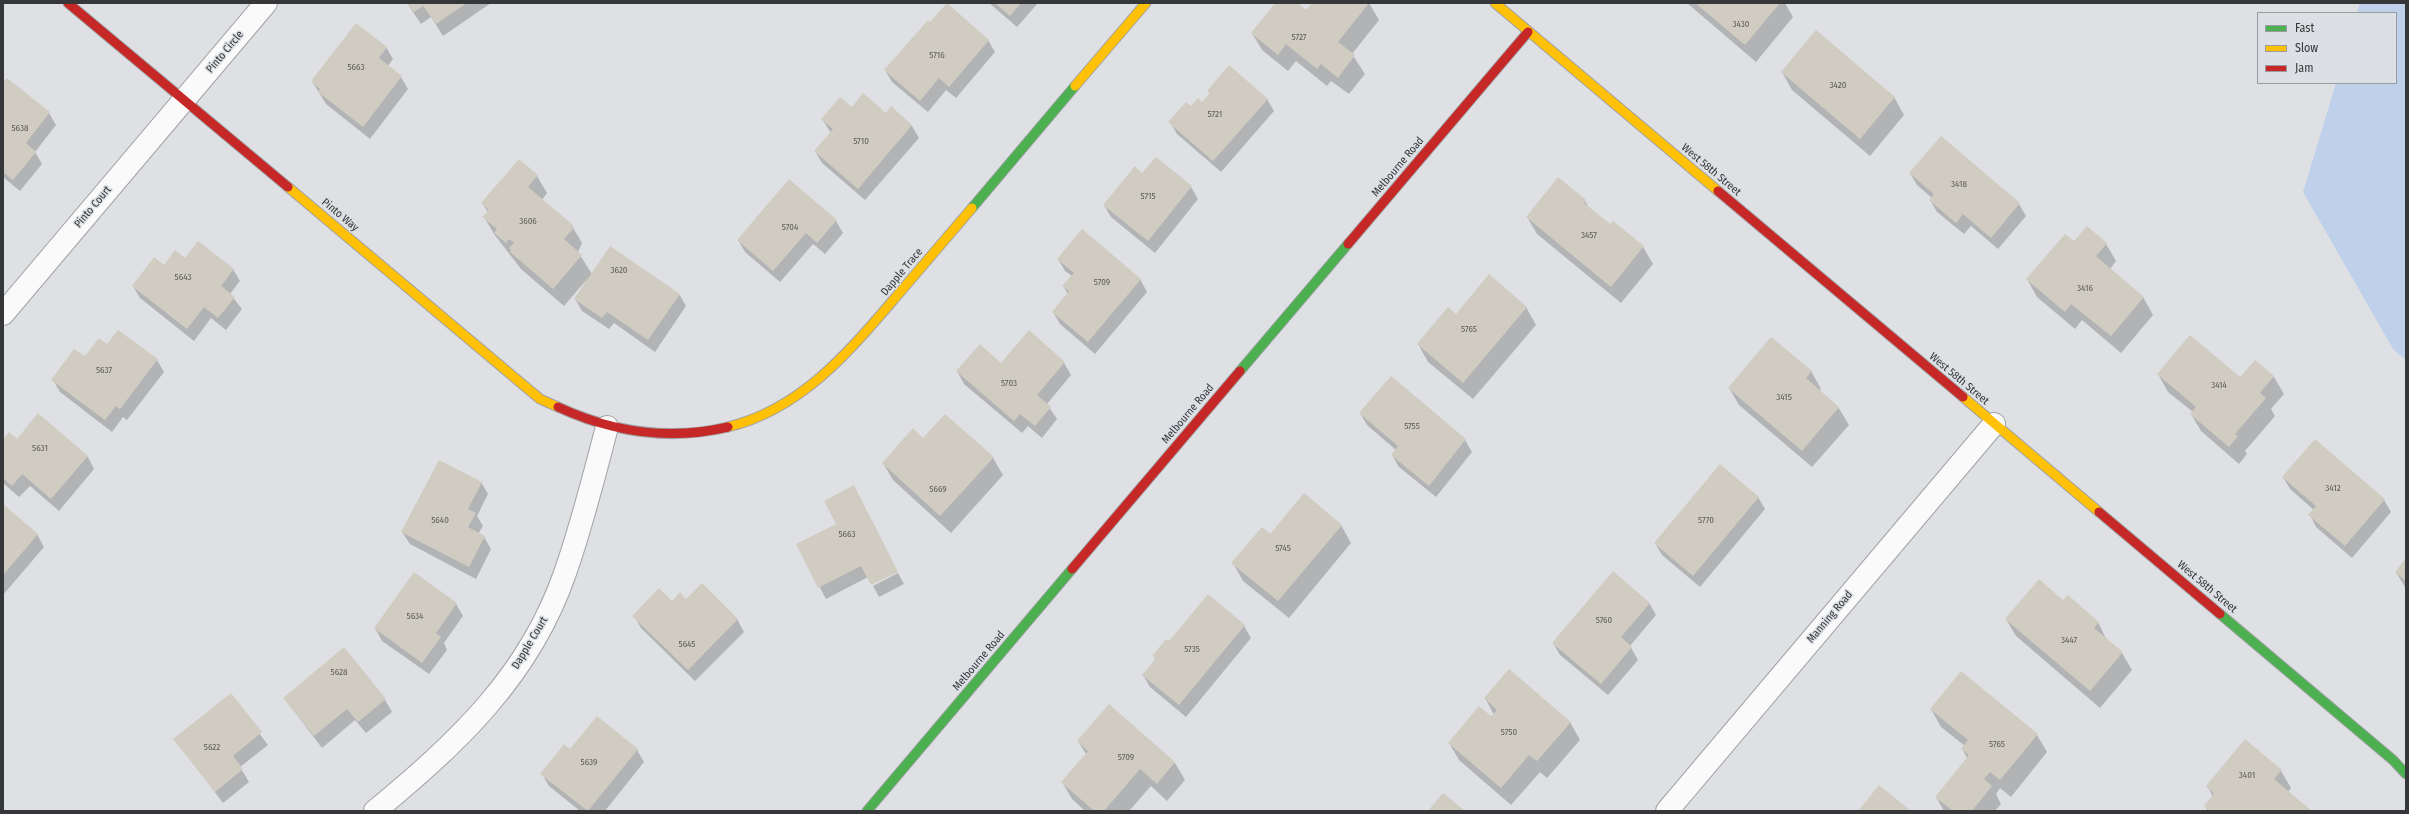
<!DOCTYPE html>
<style>
body{margin:0}
#map{position:relative;width:2409px;height:814px;overflow:hidden;background:#dee0e3;font-family:"Fira Sans Condensed",sans-serif}
canvas{display:block}
.frame{position:absolute;inset:0;border:4px solid #353739;pointer-events:none}
.legend{position:absolute;left:2257px;top:12px;width:140px;height:72px;box-sizing:border-box;background:#dce0e5;border:1px solid #999ca0;margin:0;padding:5px 7px;list-style:none;font-size:12px;color:#353739}
.legend li{display:flex;align-items:center;gap:8px;height:20px}
.legend b{width:20px;border:1px solid #999ca0}
</style>
<div id="map">
<canvas width="2409" height="814"></canvas>
<div class="frame"></div>
<ul class="legend">
<li><b style="height:5px;background:#4caf50"></b>Fast</li>
<li><b style="height:5px;background:#ffc107"></b>Slow</li>
<li><b style="height:5px;background:#c62828"></b>Jam</li>
</ul>
</div>
<script>
const c = document.querySelector('canvas').getContext('2d');
c.lineJoin = 'round';
function fillPath(path, color) {
  c.fillStyle = color;
  c.fill(path, 'evenodd');
}
function stroke(path, color, width, dash) {
  c.strokeStyle = color;
  c.lineWidth = width;
  c.lineCap = dash ? 'butt' : 'round';
  c.setLineDash(dash || []);
  c.stroke(path);
}
function drawText(font, color, halo, rows, align = 'center') {
  c.font = font + ' "Fira Sans Condensed",sans-serif';
  c.lineWidth = 3;
  c.setLineDash([]);
  c.textBaseline = 'middle';
  c.strokeStyle = halo;
  c.fillStyle = color;
  for (const [text, x, y, turn = 0] of rows) {
    c.save();
    c.translate(x, y);
    c.rotate((+turn || 0) * Math.PI / 180);
    c.textAlign = isNaN(turn) ? turn : align;
    if (halo) c.strokeText(text, 0, 0);
    c.fillText(text, 0, 0);
    c.restore();
  }
}
fillPath(new Path2D(`
 M2360 3H2406V360L2393 349 2303 192 2336 83H2396V13H2357Z`), '#bfd1ea');
fillPath(new Path2D(`
 M407 3H491L443 36 431 17 421 24Z
 M989 3H1038L1017 27Z
 M1276 3H1296L1307 11 1313 3H1369L1379 20 1352 54 1365 74 1349 94 1331 81 1327 86 1296 61 1288 71 1262 50 1252 33Z
 M1687 3H1785L1793 17 1756 62Z
 M930 23 988 40 995 52 956 98 946 90 928 112 892 82 885 70Z
 M386 47 393 59 388 66 401 77 408 89 370 139 326 104 312 81Z
 M1782 72 1894 97 1904 115 1870 156 1792 90Z
 M7 79 49 113 56 125 35 152 42 164 20 191 3 177V84Z
 M1208 91 1267 99 1274 111 1221 172 1177 134 1170 122 1191 108 1202 104 1210 94Z
 M852 108 886 114 891 108 912 126 919 138 865 200 822 163 815 151 831 133 822 119Z
 M1941 137 2019 204 2026 216 1998 249 1971 226 1964 234 1937 212 1930 200 1932 198 1917 185 1910 173Z
 M1143 174 1191 187 1198 199 1155 253 1111 217 1104 205Z
 M537 176 547 193 542 200 572 226 582 243 578 252 592 274 679 294 686 306 655 352 614 323 609 329 582 311 575 299 588 278 564 306 521 269 494 234 484 217 488 212 482 203Z
 M1558 178 1585 201 1590 210 1643 247 1653 264 1621 303 1537 234 1527 217Z
 M836 221 843 233 825 254 813 244 780 282 745 252 738 240Z
 M2075 243 2106 244 2116 261 2110 269 2143 297 2153 315 2121 353 2082 320 2075 329 2037 297 2027 279Z
 M1058 259 1140 279 1147 292 1095 354 1060 324 1053 312 1068 294 1063 286 1072 276 1065 271Z
 M185 260 233 269 240 281 230 294 242 309 226 330 211 318 194 341 140 298 133 286 164 266Z
 M1526 307 1536 325 1473 399 1428 362 1418 344Z
 M108 345 157 360 164 372 127 420 123 417 112 432 60 392 53 380Z
 M2255 361 2274 377 2284 394 2271 409 2275 416 2245 451 2247 454 2239 464 2201 431 2191 414 2193 412 2168 392 2158 374 2241 379Z
 M1064 363 1071 375 1047 404 1057 419 1042 438 1028 426 1022 433 964 384 957 371 1001 364Z
 M1811 371 1821 389 1819 391 1838 407 1849 425 1812 467 1739 405 1729 388Z
 M1360 413 1465 440 1472 452 1436 497 1399 467 1392 455 1396 450 1367 425Z
 M38 415 88 457 94 469 59 511 30 486 19 497 3 483V440H17Z
 M923 439 993 458 1003 475 951 533 893 480 883 463Z
 M2315 440 2384 500 2391 512 2352 558 2316 527 2310 515 2314 510 2290 489 2283 477Z
 M481 482 488 494 477 516 483 526 478 534 484 537 491 549 476 579 410 544 402 532Z
 M1758 497 1765 509 1700 587 1662 555 1655 543Z
 M3 505 37 534 44 547 3 595Z
 M1341 525 1351 543 1289 618 1243 581 1233 563 1270 535Z
 M797 544 897 571 868 577 826 599Z
 M2406 560V589L2396 572Z
 M898 573 904 584 879 597 873 586Z
 M1208 596 1244 626 1251 638 1186 717 1150 687 1143 675 1156 660 1154 656 1169 643Z
 M2064 601 2098 622 2107 641 2122 653 2132 670 2100 708 2016 636 2006 619Z
 M672 602 737 619 744 632 695 681 641 628 634 616Z
 M1649 603 1656 615 1630 646 1638 660 1608 695 1560 655 1553 643Z
 M456 604 463 616 444 643 447 650 429 674 382 641 375 628Z
 M344 649 385 700 392 712 366 733 355 720 322 748 284 698Z
 M231 695 268 745 240 767 249 782 223 803 175 739Z
 M1485 698 1570 722 1580 740 1547 778 1540 772 1511 805 1459 760 1449 743 1494 715Z
 M1109 706 1175 763 1185 780 1167 801 1151 786 1129 811H1085L1072 799 1062 782 1086 754 1078 741Z
 M1931 709 2037 735 2047 752 2011 797 2000 788 1996 794 2001 804 1995 811H1944L1936 797 1968 759 1962 749 1965 746 1941 727Z
 M637 750 644 762 605 811H580L549 786 542 774 571 751Z
 M2281 771 2291 788 2288 792 2311 811H2208L2205 806 2213 797 2207 786Z`), '#0003');
fillPath(new Path2D(`
 M407 3H467L436 24 423 6 414 12Z
 M947 3 989 40 949 87 939 78 920 101 884 70 928 20 930 22Z
 M995 3H1021L1010 16Z
 M1275 3H1298L1306 10 1312 3H1369L1338 42 1355 55 1338 78 1321 64 1317 69 1286 44 1278 55 1251 33Z
 M1695 3H1780L1745 45Z
 M356 23 387 47 379 58 402 76 363 127 318 92 320 89 311 81Z
 M1816 30 1895 97 1860 139 1781 72Z
 M1229 65 1268 99 1213 161 1168 122 1186 102 1191 106 1198 98 1202 102 1210 93 1207 91Z
 M7 78 50 112 26 143 36 152 13 180 3 172V83Z
 M863 93 886 113 891 106 912 125 858 189 814 151 833 129 821 119 840 97 852 107Z
 M1941 136 2020 203 1991 238 1963 214 1956 223 1929 200 1934 194 1909 173Z
 M1156 157 1192 186 1148 241 1103 205 1135 166 1142 173Z
 M519 159 538 175 528 187 573 225 571 227 573 229 564 239 582 255 553 289 510 252 511 250 509 248 514 243 509 239 506 243 494 233 497 229 482 217 489 210 481 203Z
 M1558 177 1586 200 1584 203 1610 224 1613 221 1644 246 1611 287 1526 217Z
 M789 179 837 220 817 243 806 233 773 271 737 240Z
 M2087 226 2107 243 2096 256 2144 297 2111 336 2071 304 2065 312 2026 279 2065 234 2074 241Z
 M1082 229 1141 279 1088 342 1052 312 1069 291 1062 286 1074 273 1057 259Z
 M198 241 234 269 221 286 235 297 218 318 204 307 187 329 132 286 154 257 164 265 175 250 185 258Z
 M610 246 680 294 648 340 607 312 602 318 574 299Z
 M1489 274 1527 307 1463 383 1417 344 1448 307 1456 314Z
 M118 330 158 359 120 409 116 406 105 420 51 380 74 349 85 356 99 338 107 344Z
 M1029 330 1065 362 1037 395 1051 407 1035 426 1020 414 1014 421 956 371 980 344 1001 363Z
 M2190 335 2240 377 2255 360 2274 376 2260 393 2266 398 2235 434 2238 436 2229 447 2190 414 2196 407 2157 374Z
 M1771 337 1812 371 1806 378 1839 407 1802 451 1728 388Z
 M1391 376 1466 439 1429 486 1391 455 1398 446 1359 413Z
 M38 413 88 456 51 499 22 474 12 486 3 478V439L9 432 17 439Z
 M945 414 994 457 940 516 882 463 913 428 923 438Z
 M2315 439 2385 499 2345 546 2308 515 2316 506 2282 477Z
 M439 460 482 482 468 509 476 513 468 527 485 536 469 567 401 532Z
 M1720 464 1759 497 1693 576 1654 543Z
 M854 485 898 572 871 585 861 566 818 588 796 544 836 524 824 501Z
 M1304 493 1342 525 1278 601 1231 563 1262 527 1270 534Z
 M3 504 38 534 3 575Z
 M2406 558V581L2395 572Z
 M1613 571 1650 603 1621 637 1632 647 1601 684 1552 643Z
 M414 572 457 603 436 633 441 637 422 663 374 628Z
 M2039 579 2063 600 2068 595 2099 622 2094 628 2123 652 2090 691 2005 619Z
 M702 583 738 619 688 670 632 616 659 588 672 601 680 592 686 599Z
 M1208 594 1245 625 1179 705 1142 675 1156 658 1152 656 1166 639 1169 641Z
 M344 647 386 699 358 722 347 709 314 736 283 698Z
 M1509 669 1571 722 1537 761 1529 755 1501 788 1448 743 1479 706 1491 716 1497 710 1484 698Z
 M1961 671 2038 734 2000 780 1990 772 1984 779 1992 786 1972 811H1953L1935 797 1969 755 1961 749 1968 740 1930 709Z
 M231 693 262 732 233 756 243 769 215 792 173 739Z
 M1109 704 1175 762 1157 784 1140 769 1104 811H1094L1061 782 1088 751 1077 741Z
 M597 716 638 749 588 811 540 774 564 744 570 749Z
 M2245 739 2282 770 2274 779 2312 811H2210L2204 806 2214 794 2206 786Z
 M1879 785 1911 811H1858Z
 M1443 793 1465 811H1428Z`), '#d0ccc1');
const street = new Path2D(`
 M3 314 266 3
 M375 811C457 743 529 677 565 573 582 525 594 476 607 427
 M1667 811 1994 424`);
const fast = new Path2D(`
 M972 208 1075 86
 M1240 371 1348 244
 M2220 614 2393 760 2406 774
 M867 811 1072 569`);
const slow = new Path2D(`
 M1495 3 1718 191
 M1075 86 1146 3
 M288 187 540 399 558 407
 M1963 397 2099 512
 M728 427C801 409 848 353 895 298 921 268 946 238 972 208`);
const jam = new Path2D(`
 M68 3 288 187
 M1718 191 1963 397
 M1348 244 1528 32
 M558 407C612 432 669 441 728 427
 M2099 512 2220 614
 M1072 569 1240 371`);
stroke(street, '#a0a2a4', 24);
stroke(fast, '#a0a2a4', 11);
stroke(slow, '#a0a2a4', 11);
stroke(jam, '#a0a2a4', 11);
stroke(street, '#fafafb', 22);
stroke(fast, '#4caf50', 9);
stroke(slow, '#ffc107', 9);
stroke(jam, '#c62828', 9);
drawText('9px', '#5c5c5b', null, [
 ["3430",1741,24],
 ["5727",1299,37],
 ["5716",937,55],
 ["5663",356,67],
 ["3420",1838,85],
 ["5721",1215,114],
 ["5638",20,128],
 ["5710",861,141],
 ["3418",1959,184],
 ["5715",1148,196],
 ["3606",528,221],
 ["5704",790,227],
 ["3457",1589,235],
 ["3620",619,270],
 ["5643",183,277],
 ["5709",1102,282],
 ["3416",2085,288],
 ["5765",1469,329],
 ["5637",104,370],
 ["5703",1009,383],
 ["3414",2219,385],
 ["3415",1784,397],
 ["5755",1412,426],
 ["5631",40,448],
 ["3412",2333,488],
 ["5669",938,489],
 ["5640",440,520],
 ["5770",1706,520],
 ["5663",847,534],
 ["5745",1283,548],
 ["5634",415,616],
 ["5760",1604,620],
 ["3447",2069,640],
 ["5645",687,644],
 ["5735",1192,649],
 ["5628",339,672],
 ["5750",1509,732],
 ["5765",1997,744],
 ["5622",212,747],
 ["5709",1126,757],
 ["5639",589,762],
 ["3401",2247,775]
]);
drawText('11px', '#353739', '#dce0e5', [
 ["Pinto Circle",225,52,-50],
 ["Melbourne Road",1398,167,-50],
 ["West 58th Street",1711,170,40],
 ["Pinto Court",93,207,-50],
 ["Pinto Way",340,215,40],
 ["Dapple Trace",902,272,-50],
 ["West 58th Street",1959,379,40],
 ["Melbourne Road",1188,414,-50],
 ["West 58th Street",2207,587,40],
 ["Manning Road",1830,617,-50],
 ["Dapple Court",530,643,-59],
 ["Melbourne Road",979,661,-50]
]);
</script>
